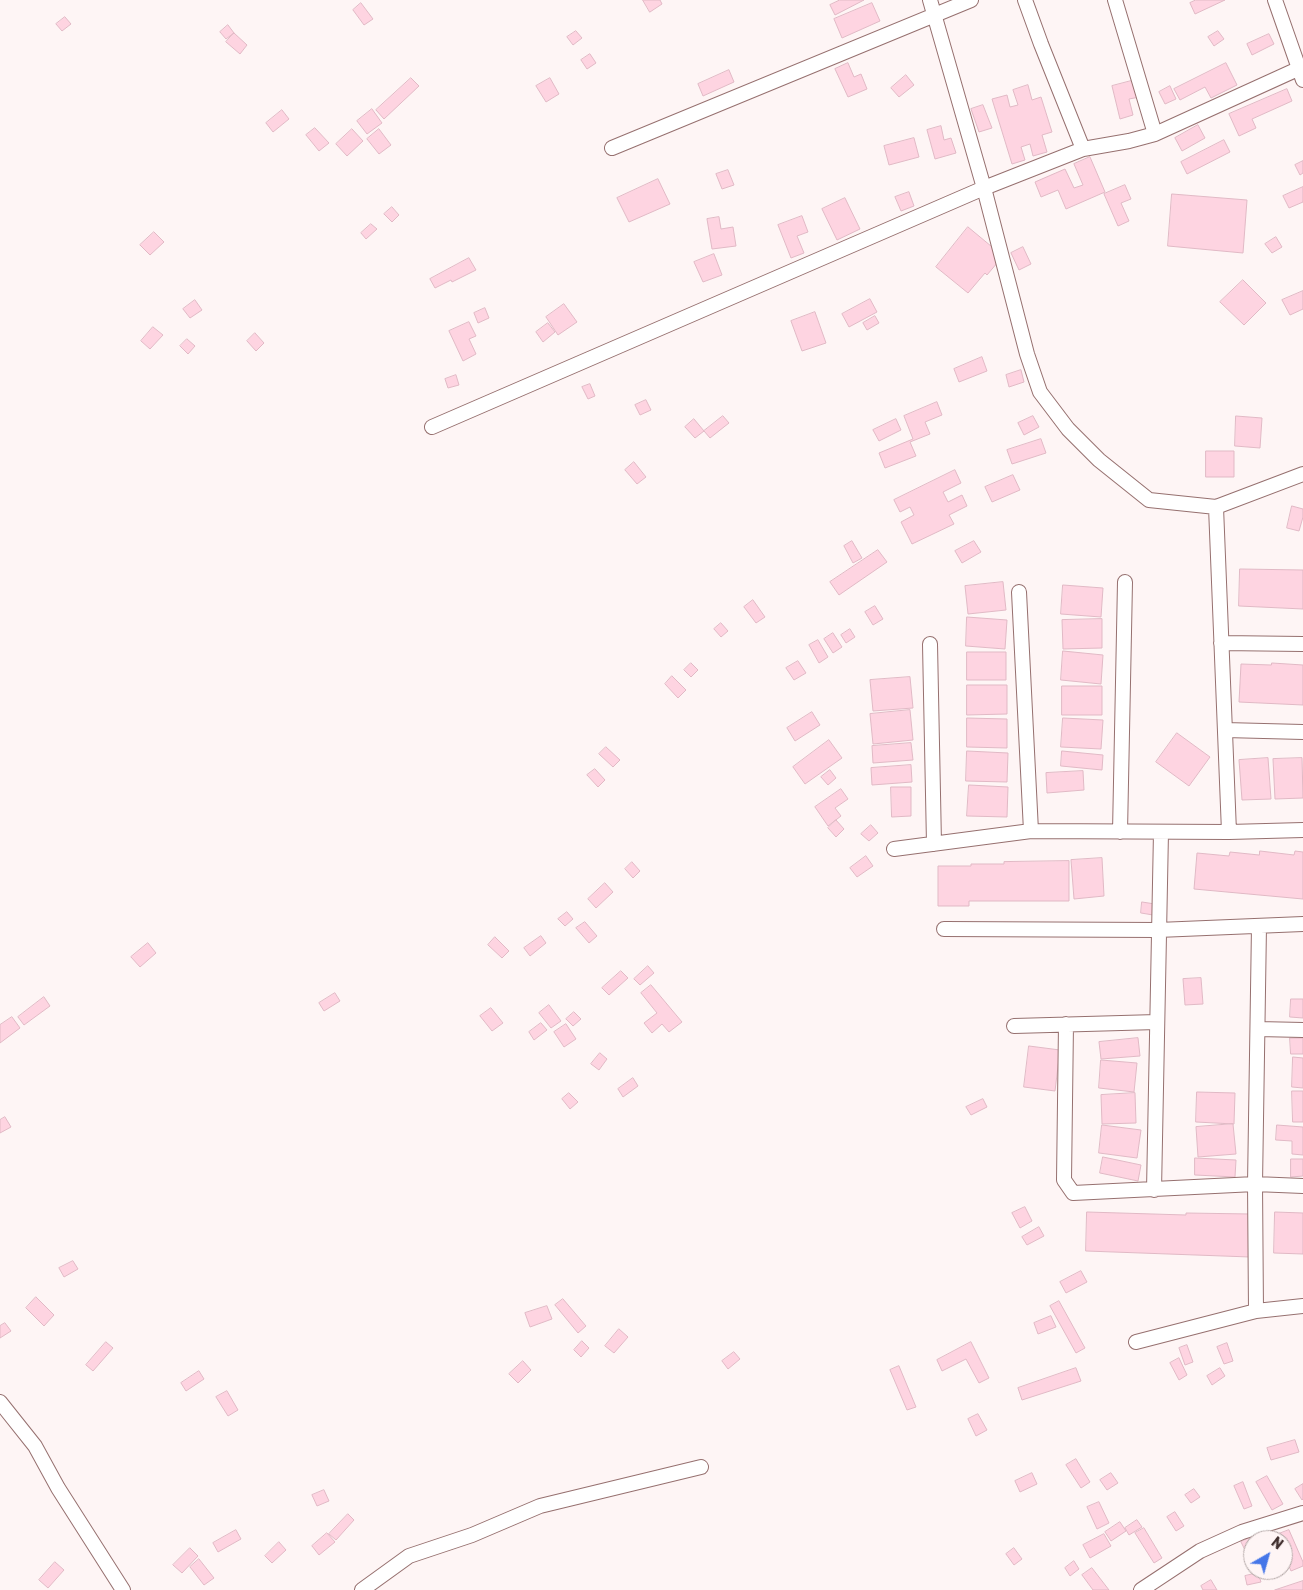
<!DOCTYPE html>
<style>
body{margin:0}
#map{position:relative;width:1303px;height:1590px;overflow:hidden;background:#fef5f5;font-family:Rubik,sans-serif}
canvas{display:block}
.north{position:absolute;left:1243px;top:1530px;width:50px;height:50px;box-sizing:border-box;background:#fef5f5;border:1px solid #b3a7a6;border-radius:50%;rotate:38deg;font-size:14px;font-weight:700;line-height:20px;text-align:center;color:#423130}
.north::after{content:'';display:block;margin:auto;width:18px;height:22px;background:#4576e8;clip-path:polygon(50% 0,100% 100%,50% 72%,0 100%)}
</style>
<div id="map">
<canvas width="1303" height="1590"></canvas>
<div class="north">N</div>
</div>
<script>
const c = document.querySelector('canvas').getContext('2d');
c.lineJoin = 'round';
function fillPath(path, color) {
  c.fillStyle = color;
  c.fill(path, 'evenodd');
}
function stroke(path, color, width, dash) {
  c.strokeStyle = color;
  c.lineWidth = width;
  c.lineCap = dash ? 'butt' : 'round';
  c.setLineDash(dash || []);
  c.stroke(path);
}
const building = new Path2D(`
 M643 0H660L662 4 650 12Z
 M840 0H864L835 15 830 5Z
 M1196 0H1225L1195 14 1190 3Z
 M361 3 373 19 364 25 353 10Z
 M872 3 880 21 842 38 834 19Z
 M65 17 71 24 62 31 56 24Z
 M228 25 234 33 226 39 220 32Z
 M576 31 582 38 573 45 567 37Z
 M1218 31 1224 39 1214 46 1208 37Z
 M234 33 247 45 240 54 226 42Z
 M1269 34 1274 44 1252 55 1247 44Z
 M590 54 596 63 587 69 581 60Z
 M848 63 854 77 861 74 867 89 848 97 835 69Z
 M1226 63 1237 85 1211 98 1205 87 1180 100 1174 89Z
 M729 70 734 82 703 96 698 84Z
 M906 75 914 85 899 97 891 88Z
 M411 78 419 86 384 119 376 110Z
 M550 78 559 94 546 102 536 86Z
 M1135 80 1140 97 1129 99 1133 115 1120 119 1112 86Z
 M1028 85 1032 100 1041 97 1052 132 1042 135 1047 152 1033 156 1030 144 1021 147 1025 160 1012 164 992 99 1007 95 1010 107 1018 105 1013 90Z
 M1170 86 1176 99 1165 104 1159 92Z
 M1287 89 1292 101 1252 119 1256 128 1239 136 1229 114Z
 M983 105 992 128 979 132 971 109Z
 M372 109 382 123 367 134 357 121Z
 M282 110 289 119 273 132 266 123Z
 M1198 125 1205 138 1182 151 1175 138Z
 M941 126 944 140 951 138 956 153 935 159 927 130Z
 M315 128 329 143 319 151 306 135Z
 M352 129 363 141 347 156 336 144Z
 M379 129 391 145 379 154 367 139Z
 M914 138 919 157 889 165 884 146Z
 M1224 140 1230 152 1187 174 1181 162Z
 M1090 157 1105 192 1066 209 1058 190 1041 197 1035 182 1065 169 1074 188 1083 185 1074 164Z
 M1303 161V173L1300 175 1295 165Z
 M728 170 734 185 722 189 716 174Z
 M658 179 670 204 629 222 617 198Z
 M1125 185 1131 199 1121 203 1129 221 1118 226 1104 194Z
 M1303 187V202L1289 208 1283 196Z
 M909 192 914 206 901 211 895 197Z
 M1172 194 1247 200 1243 253 1168 246Z
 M845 198 860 229 837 240 822 209Z
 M392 207 399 215 392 222 384 214Z
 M802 216 808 232 797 236 804 253 791 258 778 225Z
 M719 217 721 229 733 227 736 246 712 249 707 219Z
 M371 224 377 229 366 239 361 233Z
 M968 227 1003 256 987 275 985 273 968 293 936 267Z
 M154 232 164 242 150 255 140 245Z
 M1276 237 1282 247 1272 253 1265 244Z
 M1023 247 1031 264 1019 270 1011 253Z
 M714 254 722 275 703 282 694 262Z
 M469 258 476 270 452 282 451 280 435 288 430 279Z
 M1243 280 1266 303 1244 325 1220 302Z
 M1303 291V309L1290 315 1282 300Z
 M870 299 877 312 849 327 842 314Z
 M195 300 202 310 190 318 183 309Z
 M564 304 577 322 558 335 546 317Z
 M485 308 489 318 478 323 474 313Z
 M815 312 826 343 802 351 791 321Z
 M875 316 879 323 867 330 863 323Z
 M469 322 476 336 469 339 476 354 463 361 449 331Z
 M548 323 555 332 543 342 536 332Z
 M153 327 163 335 150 349 141 341Z
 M255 333 264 343 256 351 247 341Z
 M187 339 195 346 188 354 180 346Z
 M982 357 987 371 959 382 954 369Z
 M1021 370 1024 382 1009 387 1006 375Z
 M456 375 459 385 448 388 445 379Z
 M590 384 595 396 588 399 582 387Z
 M646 400 651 410 640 415 635 405Z
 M937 402 942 415 925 422 930 434 910 442 916 456 885 468 879 453 913 439 904 416Z
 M723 416 729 423 710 438 704 431Z
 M1033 416 1039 427 1024 435 1018 423Z
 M1236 416 1262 418 1260 448 1235 446Z
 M694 419 704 431 695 438 685 427Z
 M896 419 901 430 879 441 873 430Z
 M1041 439 1046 453 1012 464 1007 450Z
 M1206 451H1234V477H1206Z
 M634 462 646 477 637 484 625 470Z
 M955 470 961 483 943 492 948 502 962 495 967 506 949 515 954 524 912 544 901 522 914 515 910 507 900 512 894 500Z
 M1013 475 1020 490 992 502 985 487Z
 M1292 506 1303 509V517L1299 531 1287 528Z
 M852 541 862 558 853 563 844 546Z
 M974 541 981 552 962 563 955 551Z
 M878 550 887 562 839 595 830 582Z
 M1240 569 1303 570V609L1239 606Z
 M1003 582 1006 610 968 614 965 586Z
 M1063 585 1103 588 1101 617 1061 614Z
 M753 600 765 617 756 623 744 607Z
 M875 606 883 619 873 625 865 612Z
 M967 617 1007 620 1005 649 966 646Z
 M1102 619V648L1063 649 1062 620Z
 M721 623 728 631 721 637 714 629Z
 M850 629 855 637 846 643 841 635Z
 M833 633 842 647 833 653 824 639Z
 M818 640 828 657 819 663 809 645Z
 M1063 651 1103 655 1101 684 1061 680Z
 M967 652H1006V680H967Z
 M798 661 806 673 794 680 786 668Z
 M691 663 698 670 691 677 684 670Z
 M1272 663 1303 665V705L1239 702 1241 664 1271 665Z
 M672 676 686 690 678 698 665 684Z
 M910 677 913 708 873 711 870 680Z
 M967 685H1007V714L967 715Z
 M1062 686H1102V715H1062Z
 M910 710 913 740 873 744 870 714Z
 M812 712 820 725 795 741 787 728Z
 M967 718 1007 719V748L967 747Z
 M1063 718 1103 720 1101 749 1061 747Z
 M1177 733 1210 757 1189 786 1156 762Z
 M829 740 842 758 805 784 793 767Z
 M911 743 913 760 873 763 872 746Z
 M606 747 620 760 613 767 599 754Z
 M967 751 1008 753 1007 782 966 781Z
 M1062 751 1103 755 1102 770 1061 766Z
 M1268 758 1271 799 1242 800 1239 760Z
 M1302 758 1303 798 1275 799 1273 759Z
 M911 765 912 782 872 785 871 768Z
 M595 769 605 780 598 787 587 775Z
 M830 770 836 778 828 785 821 777Z
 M1083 771 1084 790 1047 793 1046 773Z
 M969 785 1008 787 1007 817 967 816Z
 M891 787H911V816L892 817Z
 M841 789 848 799 835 808 841 816 828 826 815 807Z
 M836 820 844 829 836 837 828 828Z
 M871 825 878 833 869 841 861 834Z
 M1260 851 1294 855 1295 851 1303 852V899L1194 889 1197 853 1229 856 1230 852 1259 855Z
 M866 856 873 866 857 877 850 868Z
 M1102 858 1104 896 1074 899 1071 860Z
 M1069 861V901H969V906H938V866H971V864H1004V862Z
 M632 862 640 871 633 878 625 869Z
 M605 883 613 892 596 908 588 899Z
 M1142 902 1155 904 1153 915 1141 913Z
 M567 912 573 919 565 926 558 919Z
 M585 922 597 936 589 943 576 928Z
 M541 936 546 943 530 956 524 948Z
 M495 937 509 951 502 958 488 945Z
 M148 943 156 953 140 967 131 957Z
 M648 966 654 973 640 985 634 979Z
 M621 971 628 978 609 995 602 988Z
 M1201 978 1203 1004 1185 1005 1183 979Z
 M651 985 682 1022 669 1032 662 1024 652 1033 644 1023 657 1013 641 993Z
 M335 993 340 1001 324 1011 319 1003Z
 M44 997 50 1006 24 1025 18 1017Z
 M1291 999H1303V1018L1290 1017Z
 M549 1005 561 1021 551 1028 539 1013Z
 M491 1008 503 1023 492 1031 480 1016Z
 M574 1012 581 1019 573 1026 566 1019Z
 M12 1017 20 1028 0 1043V1025Z
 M541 1023 547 1030 534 1040 529 1032Z
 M566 1024 576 1039 564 1047 554 1032Z
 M1138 1038 1140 1056 1101 1059 1099 1042Z
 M1290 1038H1303V1054H1291Z
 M1029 1046 1060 1050 1055 1091 1024 1087Z
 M600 1053 607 1059 599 1070 591 1064Z
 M1293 1057 1303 1058V1088L1292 1087Z
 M1101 1060 1137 1063 1134 1092 1099 1088Z
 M633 1078 638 1086 623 1097 618 1089Z
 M1292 1091H1303V1122H1293Z
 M1197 1092 1235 1093 1234 1124 1196 1122Z
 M569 1093 578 1102 570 1109 562 1099Z
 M1135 1093 1136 1123 1102 1124 1101 1095Z
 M983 1099 987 1107 971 1115 966 1107Z
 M5 1117 11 1127 0 1133V1120Z
 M1233 1124 1236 1154 1198 1157 1196 1127Z
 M1102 1125 1141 1130 1137 1158 1099 1153Z
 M1277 1125 1303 1127V1155L1292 1154V1141L1276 1140Z
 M1103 1157 1141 1165 1138 1181 1100 1173Z
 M1195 1158 1236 1160 1235 1177 1195 1175Z
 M1291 1159H1303V1176L1291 1177Z
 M1025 1207 1032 1221 1020 1228 1012 1213Z
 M1087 1212 1186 1215V1213L1251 1214 1250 1257 1086 1251Z
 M1275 1212 1303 1213V1254L1274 1253Z
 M1039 1227 1044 1236 1027 1245 1022 1237Z
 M73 1261 78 1269 64 1277 59 1268Z
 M1081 1271 1087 1282 1066 1293 1060 1282Z
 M36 1297 54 1315 44 1326 26 1308Z
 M563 1299 586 1326 578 1333 555 1305Z
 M1059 1301 1085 1348 1076 1353 1050 1306Z
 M547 1306 552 1319 530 1327 525 1313Z
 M1051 1316 1056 1327 1038 1334 1034 1323Z
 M5 1323 11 1331 0 1338V1326Z
 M619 1329 628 1337 614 1353 605 1346Z
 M582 1341 589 1348 581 1357 574 1350Z
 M106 1342 113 1348 93 1371 86 1365Z
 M971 1342 989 1378 979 1383 966 1359 942 1371 937 1360Z
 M1227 1343 1233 1361 1224 1364 1217 1347Z
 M1187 1345 1193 1362 1185 1365 1179 1348Z
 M734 1352 740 1359 728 1369 722 1361Z
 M1179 1358 1187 1375 1179 1380 1170 1363Z
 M523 1361 531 1370 518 1383 509 1374Z
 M899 1366 916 1407 907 1410 890 1370Z
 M1076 1368 1081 1381 1022 1400 1018 1388Z
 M1220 1368 1225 1376 1212 1385 1207 1376Z
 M199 1371 204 1379 186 1391 181 1383Z
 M227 1391 238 1410 228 1416 216 1397Z
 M978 1414 987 1430 976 1436 968 1419Z
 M1295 1440 1299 1452 1271 1460 1267 1448Z
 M1076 1459 1090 1482 1081 1488 1066 1465Z
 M1032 1473 1037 1484 1020 1492 1015 1481Z
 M1111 1473 1118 1483 1107 1490 1100 1480Z
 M1267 1476 1283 1504 1272 1510 1256 1482Z
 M1243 1482 1252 1506 1244 1509 1234 1486Z
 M1303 1484V1499L1302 1500 1295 1489Z
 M1194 1489 1200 1497 1191 1503 1185 1495Z
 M324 1490 329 1501 317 1506 312 1495Z
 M1099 1502 1109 1523 1097 1529 1087 1507Z
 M1175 1512 1184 1526 1176 1531 1167 1517Z
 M348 1514 354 1520 336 1540 329 1534Z
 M1137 1520 1142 1527 1129 1535 1125 1528Z
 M1120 1522 1126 1531 1111 1541 1105 1532Z
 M1144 1528 1162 1558 1154 1563 1135 1533Z
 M236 1530 241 1539 218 1552 213 1543Z
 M1289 1530 1303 1562V1566L1291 1571 1283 1552V1540H1278L1276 1535Z
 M327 1533 335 1542 319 1555 312 1546Z
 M1104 1534 1111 1546 1090 1558 1083 1545Z
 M1251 1537 1253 1542V1549L1246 1552 1241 1542Z
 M279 1542 286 1550 272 1563 265 1556Z
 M190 1548 198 1556 182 1573 173 1565Z
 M1014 1548 1022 1559 1014 1565 1006 1554Z
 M199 1559 214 1578 204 1585 190 1567Z
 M1074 1561 1079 1569 1070 1576 1065 1568Z
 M55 1562 64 1570 48 1588 39 1580Z
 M1092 1568 1109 1590H1093L1082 1575Z
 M1258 1573 1261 1582 1247 1585 1245 1576Z
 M1211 1580 1217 1590H1203L1201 1586Z
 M1303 1581V1590H1275Z`);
fillPath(building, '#fed4e1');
stroke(building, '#e1b9c5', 1);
const minor = new Path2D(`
 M930 0 984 188 1027 354 1040 392 1068 429 1099 460 1149 500 1216 507 1303 474
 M1025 0 1041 44 1083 149 1129 141 1155 134 1300 68
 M1115 0 1155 134
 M1275 0 1303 80
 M612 148 971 0
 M432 427 984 188 1083 149
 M1216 507 1229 832
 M1019 592 1031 831
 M1221 643 1303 644
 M930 644 934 844
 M1225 730 1303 732
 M1120 832 1125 582
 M894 849 1031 831 1229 832 1303 830
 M944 929 1158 930 1303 924
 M1066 1024 1064 1180 1073 1193 1255 1184 1303 1186
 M1014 1026 1157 1022
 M1258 1029 1303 1030
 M1154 1190 1161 832
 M1256 1311 1255 1184 1259 926
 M1136 1342 1256 1311 1303 1306
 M0 1402 35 1446 58 1488 123 1590
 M362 1590 409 1556 472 1535 540 1506 701 1467
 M1141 1590 1200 1551 1242 1532 1303 1513`);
stroke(minor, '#96706f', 16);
stroke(minor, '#fff', 14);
</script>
